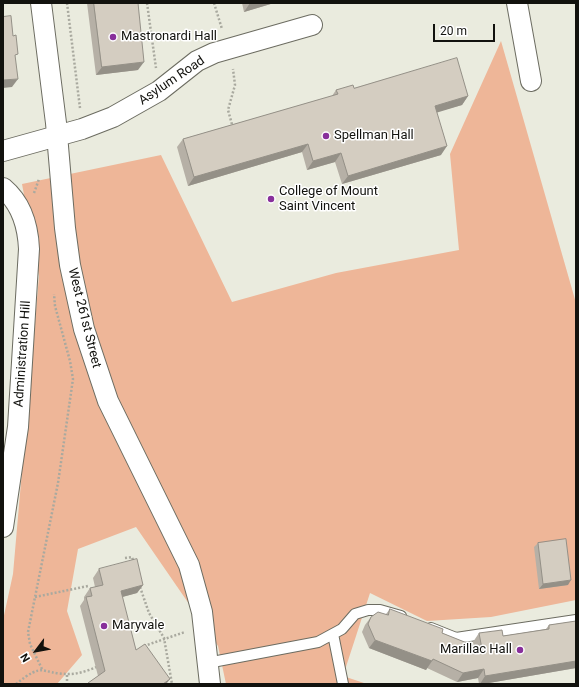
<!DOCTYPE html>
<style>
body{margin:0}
#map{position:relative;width:579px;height:687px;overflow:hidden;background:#eaebde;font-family:Roboto,sans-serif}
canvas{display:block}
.frame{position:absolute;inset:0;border:4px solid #12120e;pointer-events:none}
.north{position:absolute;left:16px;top:631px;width:40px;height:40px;-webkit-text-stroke:3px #fff;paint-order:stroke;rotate:238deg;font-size:11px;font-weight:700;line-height:16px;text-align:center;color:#12120e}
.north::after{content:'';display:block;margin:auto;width:14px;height:18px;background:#12120e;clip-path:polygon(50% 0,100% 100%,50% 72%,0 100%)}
.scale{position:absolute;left:433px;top:24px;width:62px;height:18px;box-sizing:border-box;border:2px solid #12120e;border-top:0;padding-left:5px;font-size:12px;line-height:14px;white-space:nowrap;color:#12120e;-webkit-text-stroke:3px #fff;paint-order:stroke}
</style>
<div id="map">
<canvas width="579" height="687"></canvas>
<div class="frame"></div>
<div class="north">N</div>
<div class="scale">20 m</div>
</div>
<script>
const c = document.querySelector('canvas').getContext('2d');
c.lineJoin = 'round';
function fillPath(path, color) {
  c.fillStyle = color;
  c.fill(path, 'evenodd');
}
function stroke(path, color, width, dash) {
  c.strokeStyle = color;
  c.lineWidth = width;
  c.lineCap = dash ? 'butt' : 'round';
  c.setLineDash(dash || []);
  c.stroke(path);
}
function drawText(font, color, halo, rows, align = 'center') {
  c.font = font + ' Roboto,sans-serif';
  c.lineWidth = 3;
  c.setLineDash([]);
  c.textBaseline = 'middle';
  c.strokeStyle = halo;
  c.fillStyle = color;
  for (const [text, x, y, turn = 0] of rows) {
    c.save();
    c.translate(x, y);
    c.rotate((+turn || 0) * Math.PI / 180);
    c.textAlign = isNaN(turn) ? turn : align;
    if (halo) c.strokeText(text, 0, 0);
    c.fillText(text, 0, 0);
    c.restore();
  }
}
fillPath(new Path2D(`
 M501 41 576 303V600L491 617 427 621 370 593 343 676 367 684H226L218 646 136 527 78 549 67 611 82 655 57 684H3V620L13 574 39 276 22 184 161 155 232 302 336 273 459 250 450 154Z`), '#eeb698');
const lane = new Path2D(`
 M431 628 456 638 576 620
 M333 634 343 684
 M207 663 318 642 342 629 355 614 368 610H380L401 616`);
const street = new Path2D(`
 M41 3 56 123 65 228 70 265 84 329 108 401 189 565 202 612 210 684
 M517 3 531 81
 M3 151 82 129 113 117 159 91 197 61 214 53 312 25
 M3 188C21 203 28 226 29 249L18 427 3 527`);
stroke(lane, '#6c6c61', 12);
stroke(street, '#6c6c61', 22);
stroke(new Path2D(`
 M67 3 80 108
 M147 3 156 68
 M214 3 222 29
 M233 128 228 110 235 85 233 69
 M34 193 39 179
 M125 558 132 557 134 563
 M140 587 149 613 164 638 172 684
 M35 597 88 586
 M144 646 185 632
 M42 669 30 644 28 632 58 483 73 379 70 361 55 306 54 294
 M67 675V684
 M16 684C45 661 39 674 69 674 79 674 90 670 99 666`), '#a9a99f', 2.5, [2, 2]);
stroke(lane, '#fff', 10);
stroke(street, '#fff', 20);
fillPath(new Path2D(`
 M87 3H138V70L96 75Z
 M242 3H274L244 12Z
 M354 88 468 96 462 105 436 112 441 155 342 184 335 162 307 170 302 152 188 186 177 147 183 139 332 96 336 90Z
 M538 543 568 585 539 589 534 547Z
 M99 569 143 585 137 593 122 597 136 650 170 679 166 684H87L98 676 80 606 84 600V597L90 588 95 587 93 578Z
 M390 609 442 633 474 646 473 642 479 633 503 636 546 629 549 625 576 621V668L483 684H479L478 678 457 682 427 668 426 670 369 648 362 632 365 625 371 617 386 614Z`), '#b6b0a6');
fillPath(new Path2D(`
 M250 3H274L244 12Z
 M144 62 138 70 96 75 102 67Z
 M18 79 12 87 3 88V80Z
 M468 96 462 105 429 115 435 106Z
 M308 144 302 152 188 186 194 177Z
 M447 146 441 155 342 184 348 176Z
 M341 153 335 162 307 170 313 161Z
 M571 580 568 585 539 589 543 584Z
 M143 585 137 593 115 599 121 591Z
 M375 640 432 661 426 670 369 648Z
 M576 661V668L483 684H480L485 676Z
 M484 669 478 678 457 682 463 673Z
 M170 679 166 684H163Z`), '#949087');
const building = new Path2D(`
 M94 3H138L144 62 102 67Z
 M11 16 13 36 16 35 18 54 15 55 18 79 3 80V17Z
 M457 58 468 96 435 106 447 146 348 176 341 153 313 161 308 144 194 177 183 139 338 94 336 90 353 85 354 88Z
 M566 539 571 580 543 584 538 543Z
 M137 559 143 585 121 591 136 650 145 644 170 679 163 684H88V683L105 671 86 597 92 596 90 588 103 585 99 569Z
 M390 609 443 629 442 633 482 649 479 633 502 630 503 636 549 629V625L576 621V661L485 676 484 669 463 673 433 659 432 661 375 640 368 624 371 617 378 612 388 615Z`);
fillPath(building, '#d4cdc1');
stroke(building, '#949087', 1);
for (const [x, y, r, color] of [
 [113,37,4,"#882f9b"],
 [326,136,4,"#882f9b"],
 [271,199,4,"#882f9b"],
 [104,626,4,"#882f9b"],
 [520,650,4,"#882f9b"]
]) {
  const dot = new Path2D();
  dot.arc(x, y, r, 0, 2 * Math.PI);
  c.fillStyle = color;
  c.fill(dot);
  stroke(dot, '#fff', 1.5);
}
drawText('13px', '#12120e', '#fff', [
 ["Mastronardi Hall",121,37],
 ["Spellman Hall",334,136],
 ["College of Mount",279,192],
 ["Saint Vincent",279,207],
 ["Maryvale",112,626],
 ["Marillac Hall",512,650,"right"]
], 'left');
drawText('13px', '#12120e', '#fff', [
 ["Asylum Road",172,81,-34],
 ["West 261st Street",84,318,76],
 ["Administration Hill",23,354,-86]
]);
</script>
